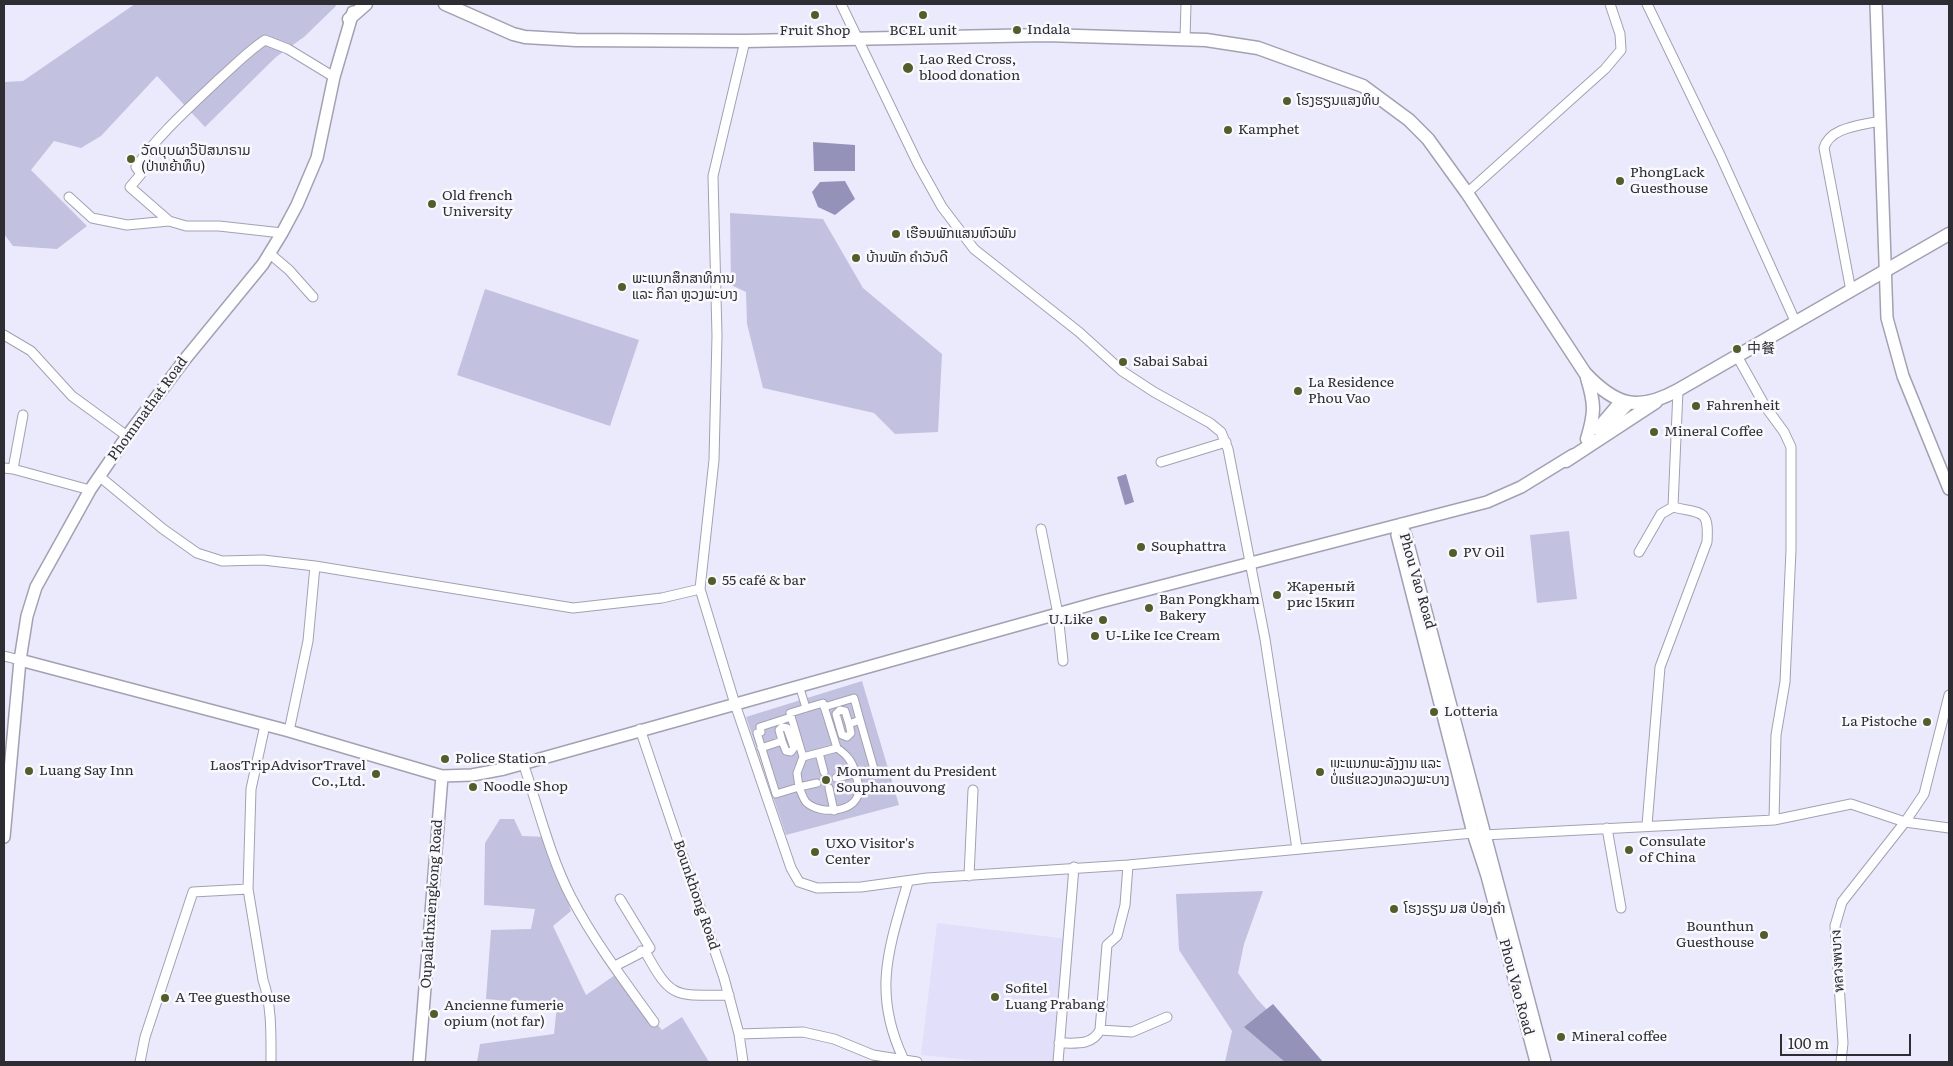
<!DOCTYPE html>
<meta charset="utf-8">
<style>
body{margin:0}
#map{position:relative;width:1953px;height:1066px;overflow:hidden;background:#ebeafd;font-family:Literata,serif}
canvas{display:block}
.frame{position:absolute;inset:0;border:5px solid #2e2d34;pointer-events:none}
.scale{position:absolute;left:1780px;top:1034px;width:131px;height:22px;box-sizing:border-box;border:2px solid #2e2d34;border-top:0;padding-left:6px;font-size:15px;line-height:18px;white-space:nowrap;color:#2e2d34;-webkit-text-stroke:4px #f9f9fd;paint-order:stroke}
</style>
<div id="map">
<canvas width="1953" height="1066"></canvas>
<div class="frame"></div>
<div class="scale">100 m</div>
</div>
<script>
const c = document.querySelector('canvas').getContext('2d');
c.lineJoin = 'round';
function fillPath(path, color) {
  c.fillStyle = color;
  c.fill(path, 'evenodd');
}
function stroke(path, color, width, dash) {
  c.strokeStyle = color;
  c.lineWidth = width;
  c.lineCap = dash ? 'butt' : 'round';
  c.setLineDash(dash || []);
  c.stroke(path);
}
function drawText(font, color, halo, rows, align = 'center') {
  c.font = font + ' Literata,"Noto Sans SC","Noto Sans Lao",Sarabun,serif';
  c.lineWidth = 5;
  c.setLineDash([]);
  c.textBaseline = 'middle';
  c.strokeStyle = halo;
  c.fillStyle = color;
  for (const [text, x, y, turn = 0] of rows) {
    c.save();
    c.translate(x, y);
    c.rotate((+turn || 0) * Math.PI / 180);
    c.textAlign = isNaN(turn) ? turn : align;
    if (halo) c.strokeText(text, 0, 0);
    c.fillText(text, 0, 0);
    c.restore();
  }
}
fillPath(new Path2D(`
 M937 923 1068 939 1054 1062H990L921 1055Z`), '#e1dff9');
fillPath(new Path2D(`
 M135 4H335L336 6 304 37 276 57 205 127 157 76 101 136 81 148 54 141 31 170 87 226 57 249 13 246 4 234V82L23 81Z
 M730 213 823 219 863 288 942 354 938 432 895 434 874 413 763 388 747 324 746 292 731 285Z
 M485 289 639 340 610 426 457 375Z
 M1569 531 1577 599 1537 603 1530 535Z
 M862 681 899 805 786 835 746 717Z
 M500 819H514L522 836 547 837 571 911 553 926 586 995 615 975 662 1030 682 1017 709 1062H477L480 1044 554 1034 557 1005 486 999 491 930 531 929 535 909 484 905 485 843Z
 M1263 891 1244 944 1238 973 1257 999 1316 1062H1225L1232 1031 1179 950 1176 894Z`), '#c3c1e0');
fillPath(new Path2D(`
 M813 142 855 145V171H814Z
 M845 181 855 199 835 215 818 207 812 192 820 182Z
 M1126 474 1134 502 1125 505 1117 477Z
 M1273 1004 1323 1062H1285L1244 1027Z`), '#9592b9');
const pedestrian = new Path2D(`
 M799 685 806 708
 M824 707 854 698 860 720 849 724 851 733 847 737 842 735 836 714 840 710 845 711 849 724
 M791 717 760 727 761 732 757 733 776 794 799 787 797 773 803 757 837 748C847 755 852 761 855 772 856 777 859 783 859 788 860 813 820 816 806 802 803 798 801 792 799 787L817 783
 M761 748 782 741 779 730 782 727 787 728 794 748 791 752 786 751 782 741
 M819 753 824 772
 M803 757 790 713 823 703 837 748
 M836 778 874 769 860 720
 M829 788 834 811`);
const minor = new Path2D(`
 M841 4 918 164 942 207 974 249 1079 332 1122 371 1154 392 1210 423 1221 432 1228 449 1265 639 1297 849
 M1647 4 1721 157 1796 323
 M1185 39 1186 4
 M745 41 713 176 717 336 714 460 700 589 735 704 791 868 799 882 817 888 861 887 927 878 1128 865 1473 833 1484 835 1774 820 1851 804 1905 822 1949 828
 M1467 193 1605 69 1621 50 1620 34 1610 4
 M69 197 92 218 127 225 169 221
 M282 233 219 226H186L169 221 130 187 141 174 136 167C159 134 189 108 218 80 233 67 248 51 265 40L288 49 334 77
 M269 253 289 270 313 297
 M1851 291 1824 148C1830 127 1860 126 1879 121
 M4 335 31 351 72 396 127 436
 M1737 356 1765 406 1784 432 1791 447V550L1785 682 1776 735 1774 820
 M1161 462 1226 442
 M4 468 13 469 90 490
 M13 469 23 415
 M99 476 163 529 197 553 222 561 263 560 315 566 308 641 289 731
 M1041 529 1058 614 1063 661
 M1639 552 1661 514 1673 507 1678 390
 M315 566 573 608 662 598 700 589
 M4 656 20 660
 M265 725 251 789 248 889 263 980C272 1006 271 1036 271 1062
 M640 729 724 978 739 1034 743 1062
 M523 763C538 806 550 857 571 897 594 941 625 982 654 1022
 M1647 825 1660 667 1707 542C1709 509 1703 514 1673 507
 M1607 828 1621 908
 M969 876 973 790
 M641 951 646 953C672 1001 677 995 729 995
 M615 966 650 948 620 899
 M1100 1030 1132 1032 1167 1017
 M739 1034 803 1032 834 1039 873 1055 917 1062
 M1059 1043C1075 1043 1092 1046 1100 1030L1107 945 1117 936 1125 905 1128 865
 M903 1058C872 992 889 948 908 882
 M140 1062 145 1037 193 892 248 889
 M1058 1062 1074 867
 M1841 1062 1843 1043 1835 926 1842 902 1905 822 1924 794 1949 695`);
const tertiary = new Path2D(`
 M1876 4 1887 318 1903 376 1949 489
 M1597 429 1621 401
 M1601 432 1629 403
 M20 660 289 731 442 776 472 775 504 769 1100 602 1487 502 1521 487 1573 455
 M4 837 20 660 27 616 36 587 90 490 127 436 186 358 263 264 282 233 297 205 317 158 334 77 353 12
 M419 1062 442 776
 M1536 1062 1487 876 1473 833 1397 535 1401 524 1406 536 1545 1062`);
const secondary = new Path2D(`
 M445 4 513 34 525 37 576 40 745 41 1046 35 1206 40 1258 48 1363 86 1409 120 1428 139 1467 193 1585 373C1616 406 1638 412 1678 390L1949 234
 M349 19 366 4
 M1587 378C1595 404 1595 413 1587 439
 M1566 461 1656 402`);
stroke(pedestrian, '#a2a1b2', 9);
stroke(minor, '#a2a1b2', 11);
stroke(tertiary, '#a2a1b2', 14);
stroke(secondary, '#a2a1b2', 15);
stroke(pedestrian, '#fff', 7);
stroke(minor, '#fff', 9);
stroke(tertiary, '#fff', 11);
stroke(secondary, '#fff', 12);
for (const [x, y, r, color] of [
 [815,15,5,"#545c2b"],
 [923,15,5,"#545c2b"],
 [1017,30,5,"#545c2b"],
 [908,68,6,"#545c2b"],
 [1287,101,5,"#545c2b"],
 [1228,130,5,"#545c2b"],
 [131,159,5,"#545c2b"],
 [1620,181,5,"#545c2b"],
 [432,204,5,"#545c2b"],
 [896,234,5,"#545c2b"],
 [856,258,5,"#545c2b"],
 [622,287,5,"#545c2b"],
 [1737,349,5,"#545c2b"],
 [1123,362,5,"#545c2b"],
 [1298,391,5,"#545c2b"],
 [1696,406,5,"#545c2b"],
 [1654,432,5,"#545c2b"],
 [1141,547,5,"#545c2b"],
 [1453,553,5,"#545c2b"],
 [712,581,5,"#545c2b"],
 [1277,595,5,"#545c2b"],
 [1149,608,5,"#545c2b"],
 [1103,620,5,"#545c2b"],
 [1095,636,5,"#545c2b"],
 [1434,712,5,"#545c2b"],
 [1927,722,5,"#545c2b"],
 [445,759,5,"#545c2b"],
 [29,771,5,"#545c2b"],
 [1320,772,5,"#545c2b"],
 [376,774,5,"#545c2b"],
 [826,780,5,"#545c2b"],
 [473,787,5,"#545c2b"],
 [1629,850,5,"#545c2b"],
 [815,852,5,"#545c2b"],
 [1394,909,5,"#545c2b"],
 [1764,935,5,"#545c2b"],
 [995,997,5,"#545c2b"],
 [165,998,5,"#545c2b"],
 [434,1014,5,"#545c2b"],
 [1561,1037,5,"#545c2b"]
]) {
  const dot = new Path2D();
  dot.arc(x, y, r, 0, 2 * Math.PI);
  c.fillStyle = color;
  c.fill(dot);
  stroke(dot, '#f9f9fd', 2);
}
drawText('14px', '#2e2d34', '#f9f9fd', [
 ["Indala",1027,30],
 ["Fruit Shop",815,31,"center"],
 ["BCEL unit",923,31,"center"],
 ["Lao Red Cross,",919,60],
 ["blood donation",919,76],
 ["ໂຮງຮຽນແສງທິບ",1297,101],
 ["Kamphet",1238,130],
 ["ວັດບຸບຜາວິປັສນາຣາມ",141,151],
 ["(ປ່າຫຍ້າທຶບ)",141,167],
 ["PhongLack",1630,173],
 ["Guesthouse",1630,189],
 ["Old french",442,196],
 ["University",442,212],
 ["ເຮືອນພັກແສນຫົວພັນ",906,234],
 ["ບ້ານພັກ ຄໍາວັນດີ",866,258],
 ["ພະແນກສຶກສາທິການ",632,279],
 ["ແລະ ກິລາ ຫຼວງພະບາງ",632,295],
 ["中餐",1747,349],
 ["Sabai Sabai",1133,362],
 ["La Residence",1308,383],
 ["Phou Vao",1308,399],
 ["Fahrenheit",1706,406],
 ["Mineral Coffee",1664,432],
 ["Souphattra",1151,547],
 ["PV Oil",1463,553],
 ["55 café & bar",722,581],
 ["Жареный",1287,587],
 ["рис 15кип",1287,603],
 ["Ban Pongkham",1159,600],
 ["Bakery",1159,616],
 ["U.Like",1093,620,"right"],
 ["U-Like Ice Cream",1105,636],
 ["Lotteria",1444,712],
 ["La Pistoche",1917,722,"right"],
 ["Police Station",455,759],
 ["ພະແນກພະລັງງານ ແລະ",1330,764],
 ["ບໍ່ແຮ່ແຂວງຫລວງພະບາງ",1330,780],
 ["LaosTripAdvisorTravel",366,766,"right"],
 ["Co.,Ltd.",366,782,"right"],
 ["Luang Say Inn",39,771],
 ["Monument du President",836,772],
 ["Souphanouvong",836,788],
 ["Noodle Shop",483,787],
 ["Consulate",1639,842],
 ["of China",1639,858],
 ["UXO Visitor's",825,844],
 ["Center",825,860],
 ["ໂຮງຣຽນ ມສ ປ່ອງຄຳ",1404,909],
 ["Bounthun",1754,927,"right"],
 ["Guesthouse",1754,943,"right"],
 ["Sofitel",1005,989],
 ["Luang Prabang",1005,1005],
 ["A Tee guesthouse",175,998],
 ["Ancienne fumerie",444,1006],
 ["opium (not far)",444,1022],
 ["Mineral coffee",1571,1037]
], 'left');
drawText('14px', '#2e2d34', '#f9f9fd', [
 ["Phommathat Road",148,409,-54],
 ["Phou Vao Road",1417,581,74],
 ["Bounkhong Road",696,895,71],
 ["Oupalathxiengkong Road",432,904,-86],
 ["หลวงพบาง",1838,961,-93],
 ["Phou Vao Road",1516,987,75]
]);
</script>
